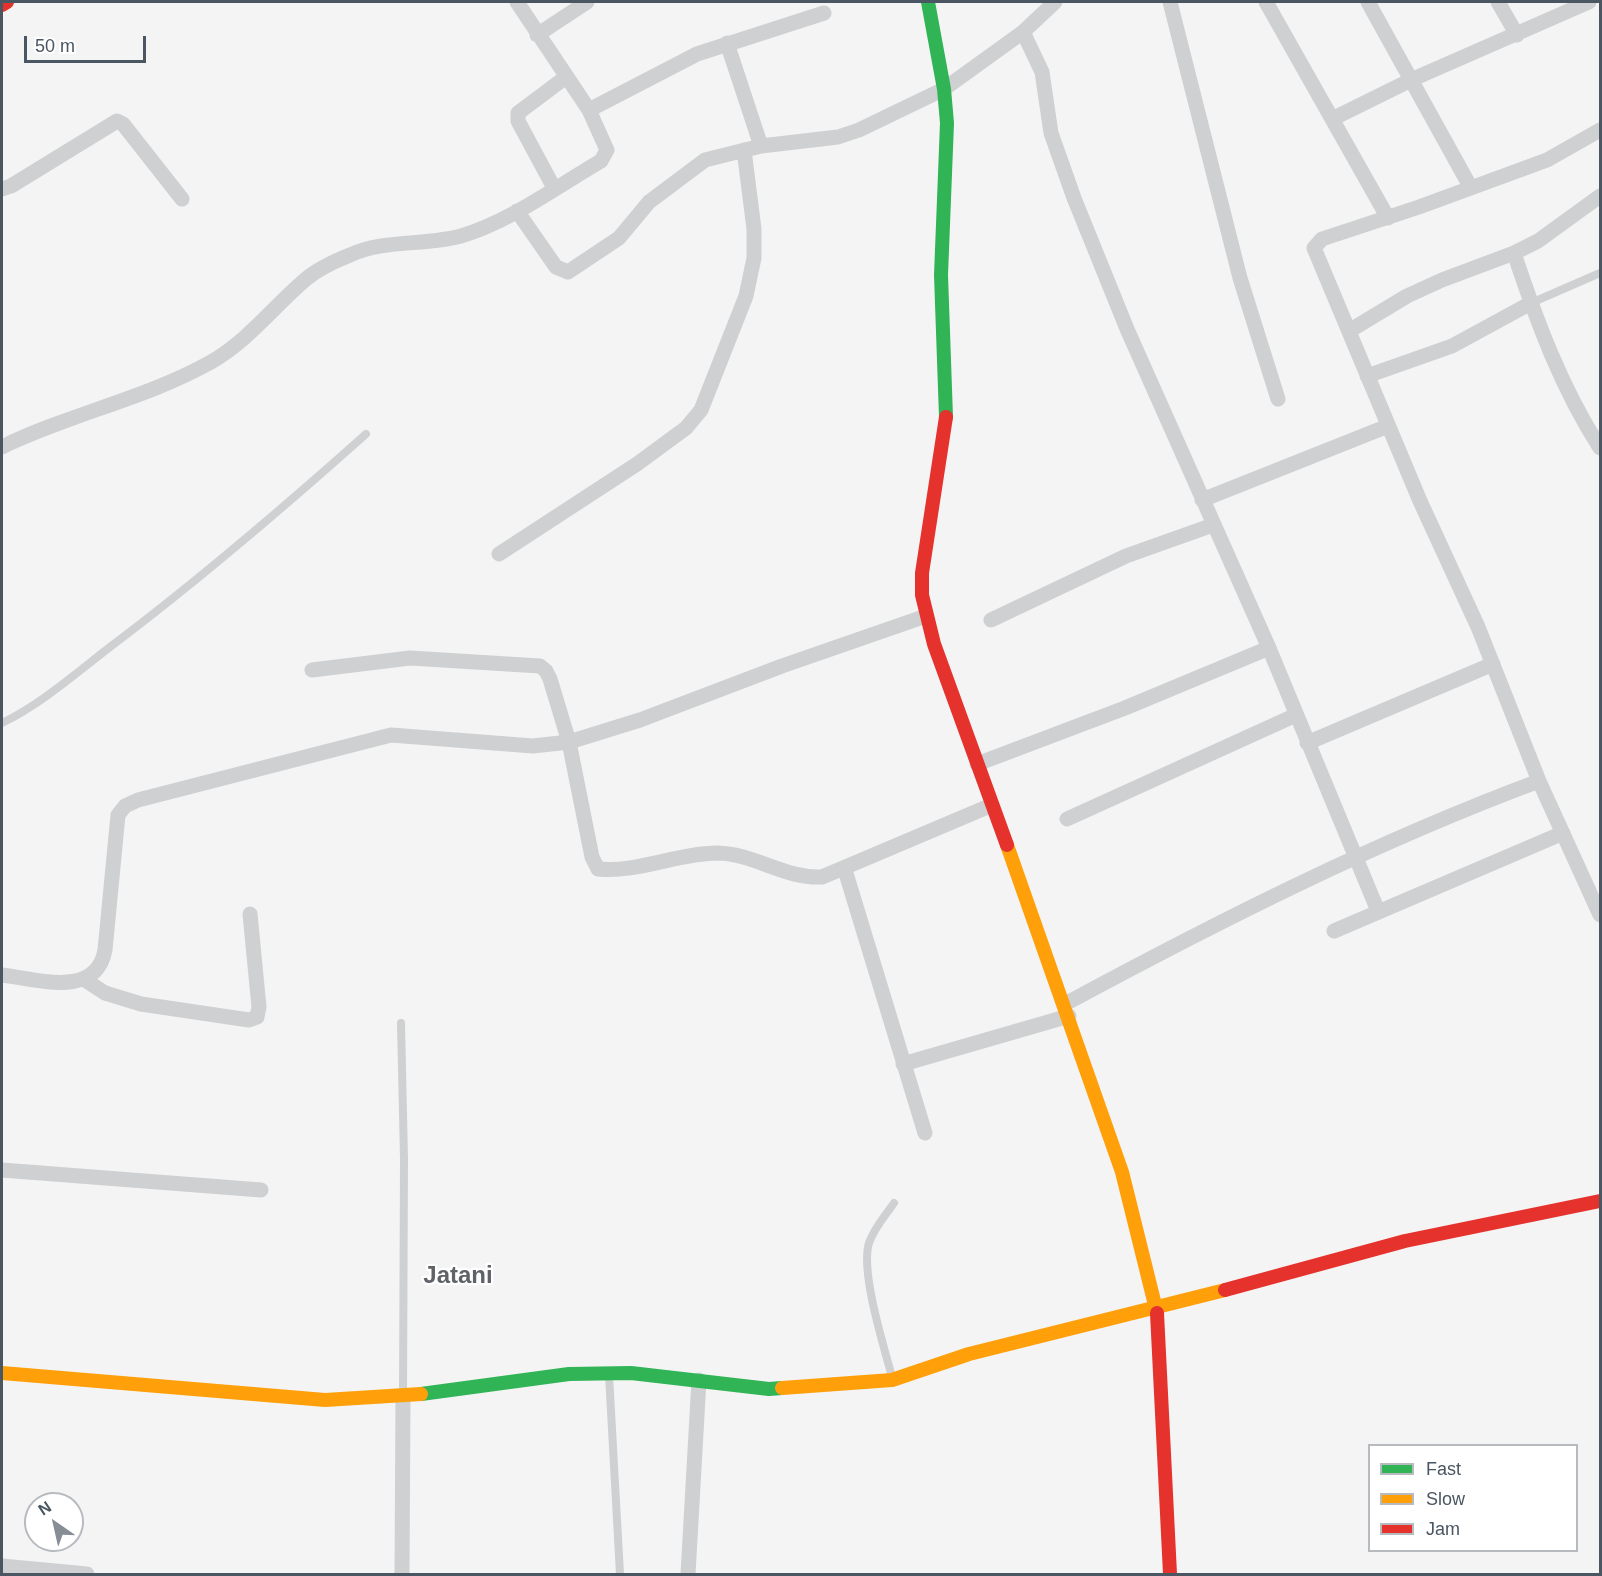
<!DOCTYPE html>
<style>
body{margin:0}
#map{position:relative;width:1602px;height:1576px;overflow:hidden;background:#f4f4f4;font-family:Helvetica,sans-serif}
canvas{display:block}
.frame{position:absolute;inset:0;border:3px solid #4a5661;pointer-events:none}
.legend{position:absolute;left:1368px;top:1444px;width:210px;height:108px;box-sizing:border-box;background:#fff;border:2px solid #b7bbc0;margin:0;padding:8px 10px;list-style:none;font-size:18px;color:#4a5661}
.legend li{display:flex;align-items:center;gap:12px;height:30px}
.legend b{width:30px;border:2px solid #b7bbc0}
.north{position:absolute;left:24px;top:1492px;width:60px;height:60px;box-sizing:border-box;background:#fff;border:2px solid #b7bbc0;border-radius:50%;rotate:326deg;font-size:16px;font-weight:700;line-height:24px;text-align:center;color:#4a5661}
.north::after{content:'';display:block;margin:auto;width:21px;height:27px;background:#868d94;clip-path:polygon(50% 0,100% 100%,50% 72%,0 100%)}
.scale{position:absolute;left:24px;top:36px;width:122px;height:27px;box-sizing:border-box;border:3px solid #4a5661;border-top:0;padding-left:8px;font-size:18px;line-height:21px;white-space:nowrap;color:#4a5661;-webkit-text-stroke:4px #fff;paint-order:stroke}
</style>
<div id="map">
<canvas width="1602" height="1576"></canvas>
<div class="frame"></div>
<ul class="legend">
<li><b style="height:8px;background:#30b455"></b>Fast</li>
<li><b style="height:8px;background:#ff9f0a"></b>Slow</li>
<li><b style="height:8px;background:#e5322d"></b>Jam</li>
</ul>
<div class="north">N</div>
<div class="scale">50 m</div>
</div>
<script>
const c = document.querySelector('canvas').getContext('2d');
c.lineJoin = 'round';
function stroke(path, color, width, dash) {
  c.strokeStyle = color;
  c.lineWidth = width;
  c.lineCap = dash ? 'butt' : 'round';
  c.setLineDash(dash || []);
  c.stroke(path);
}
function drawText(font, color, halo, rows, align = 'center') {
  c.font = font + ' Helvetica,sans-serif';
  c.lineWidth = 4.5;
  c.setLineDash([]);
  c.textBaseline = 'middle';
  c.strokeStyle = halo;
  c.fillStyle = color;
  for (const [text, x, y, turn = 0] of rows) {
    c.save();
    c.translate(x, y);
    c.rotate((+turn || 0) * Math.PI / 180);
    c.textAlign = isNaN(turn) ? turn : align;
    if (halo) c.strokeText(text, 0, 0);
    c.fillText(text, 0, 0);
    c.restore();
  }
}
stroke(new Path2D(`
 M1531 303 1600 273
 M2 723C41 704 75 674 110 647 199 580 283 508 366 434
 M401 1023 404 1159 403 1395
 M609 1375 620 1574
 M892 1377C884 1347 860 1271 869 1243 874 1228 885 1216 894 1203`), '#ced0d2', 8);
stroke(new Path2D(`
 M1170 2 1240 278 1278 399
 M1266 2 1388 218
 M1368 2 1471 188
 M1498 2 1517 35
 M1023 32 1042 72 1051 133 1074 198 1127 329 1269 648 1378 911
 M537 35 587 2
 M727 43 761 146
 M589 110 697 54 824 13
 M1332 119 1413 79 1589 2
 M1600 130 1547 160 1419 207 1322 239 1314 248 1420 501 1478 627 1539 781 1600 915
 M554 188 518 121V113L566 77
 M2 189 11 186 117 121 123 124 182 199
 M517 211 556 267 568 272 619 238 649 202 705 160 761 146 838 137 859 130 944 89 1023 32 1055 2
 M1514 253C1537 322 1561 387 1600 448
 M1349 331 1407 296 1442 280 1514 253 1538 241 1600 196
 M1367 376 1452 346 1531 303
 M2 447C69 414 145 399 211 362 249 340 274 306 306 279 319 268 335 261 350 255 385 239 425 246 461 236 511 221 556 187 601 161L607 150 589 110 517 2
 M1202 500 1388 426
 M499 554 637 464 686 428 701 410 746 296 754 258V229L744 150
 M991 620 1126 556 1213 525
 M312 670 410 658 540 666 546 671 550 679 569 742 592 857 598 869C637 873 678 853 718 853 755 854 785 879 822 877L992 805
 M1307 743 1493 664
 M977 764 1125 708 1269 648
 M1067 819 1296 715
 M845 870 925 1133
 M1334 931 1563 833
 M2 975C37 979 96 999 105 950L118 815 125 806 138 800 391 735 533 746 569 742 640 720 782 666 926 616
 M85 980 105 993 141 1004 249 1020 257 1017 259 1007 250 914
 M1065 1004C1219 921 1375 842 1539 781
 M903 1064 1069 1016
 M2 1170 261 1190
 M2 1566 87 1574
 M402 1574 403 1396
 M688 1574 699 1380`), '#ced0d2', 15);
stroke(new Path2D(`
 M928 2 944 89 947 123 941 275 946 417
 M421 1394 569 1374 631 1373 769 1389 782 1388`), '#30b455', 14);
stroke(new Path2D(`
 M1007 845 1122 1172 1157 1313
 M2 1373 325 1400 421 1394
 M782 1388 892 1380 969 1354 1225 1290`), '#ff9f0a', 14);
stroke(new Path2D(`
 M2 5 7 2
 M946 417 922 573V595L934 644 1007 845
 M1225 1290 1405 1241 1600 1201
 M1157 1313 1170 1574`), '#e5322d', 14);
drawText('bold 24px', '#5f6368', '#fff', [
 ["Jatani",458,1276]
]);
</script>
